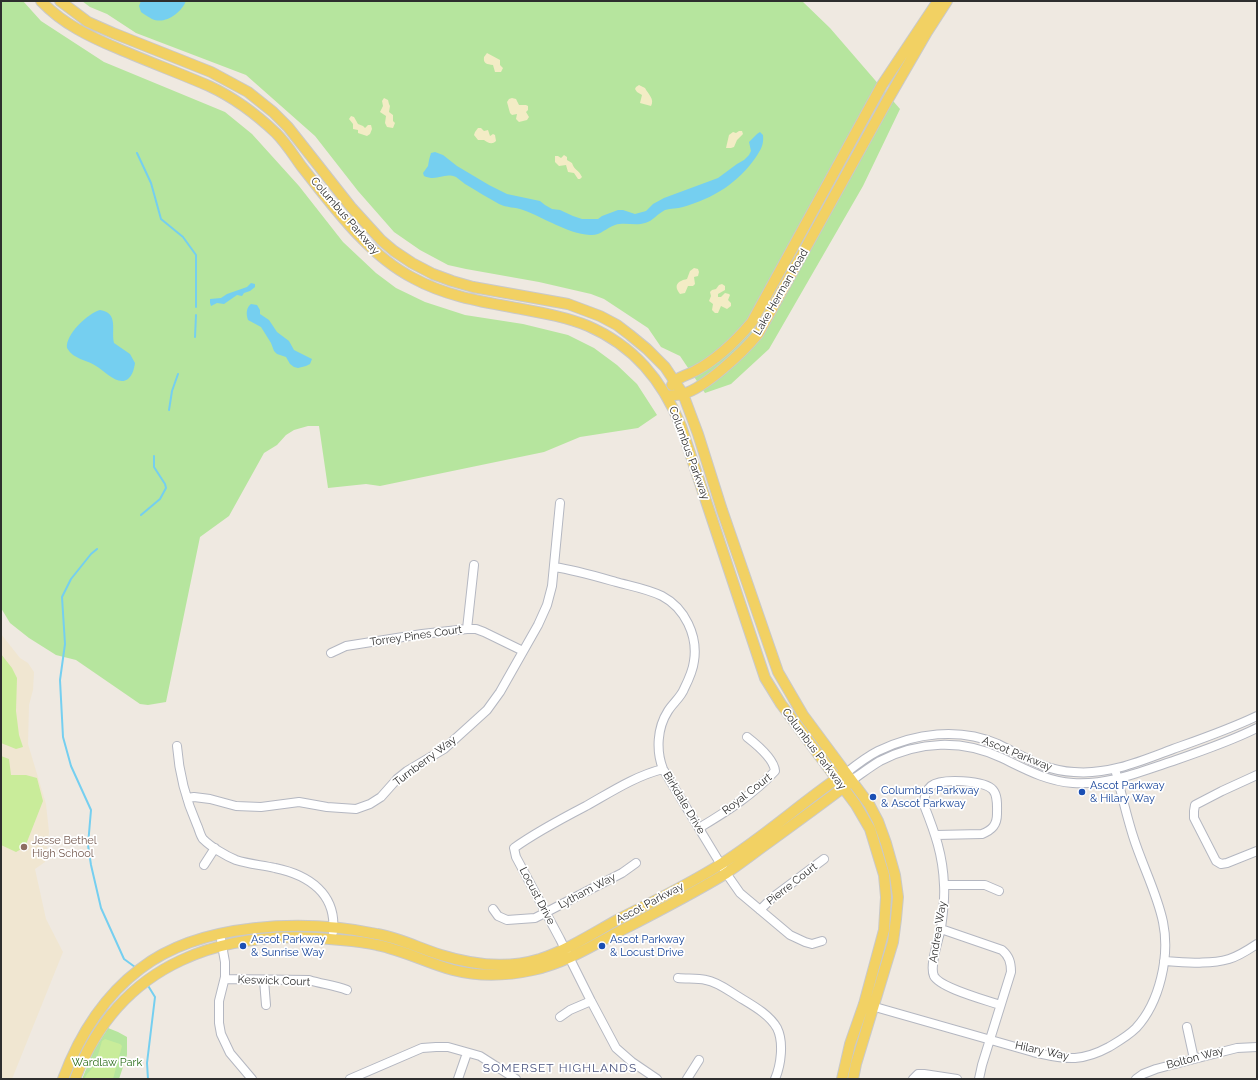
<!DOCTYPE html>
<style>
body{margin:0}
#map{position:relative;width:1258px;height:1080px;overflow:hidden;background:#efe9e1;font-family:Raleway,sans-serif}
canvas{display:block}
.frame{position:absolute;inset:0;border:2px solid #2e2e2e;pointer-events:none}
</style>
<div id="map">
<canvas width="1258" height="1080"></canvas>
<div class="frame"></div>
</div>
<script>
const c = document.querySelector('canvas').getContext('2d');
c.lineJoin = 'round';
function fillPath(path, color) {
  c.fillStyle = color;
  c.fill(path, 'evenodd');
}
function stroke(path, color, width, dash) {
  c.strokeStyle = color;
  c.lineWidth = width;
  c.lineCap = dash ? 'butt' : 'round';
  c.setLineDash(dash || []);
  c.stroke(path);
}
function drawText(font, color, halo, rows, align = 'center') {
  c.font = font + ' Raleway,sans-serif';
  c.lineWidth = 3.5;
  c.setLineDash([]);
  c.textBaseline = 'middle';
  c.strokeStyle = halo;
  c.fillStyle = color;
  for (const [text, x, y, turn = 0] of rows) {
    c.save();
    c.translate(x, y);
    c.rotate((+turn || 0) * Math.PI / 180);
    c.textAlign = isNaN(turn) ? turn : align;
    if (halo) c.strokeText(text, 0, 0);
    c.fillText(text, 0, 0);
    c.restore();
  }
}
fillPath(new Path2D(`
 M1 634 20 658 28 663 34 672 33 690 29 705 28 744 46 804 49 832 45 862 35 869 46 919 63 952 12 1079H1Z`), '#f0e6d1');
fillPath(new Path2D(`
 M1 1H23L41 21 104 62 225 112 252 134 299 186 343 242 376 273 396 288 425 302 465 315 523 324 568 335 594 348 617 365 637 384 657 415 638 428 580 437 544 452 380 486 366 484 328 488 319 426H308L294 430 286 435 277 445 264 453 229 516 200 537 166 702 148 705 140 704 76 660 56 655 29 638 10 623 1 608Z
 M82 1H802L830 28 900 109 863 186 769 349 731 384 705 393 680 356 661 347 648 328 604 299 591 294 539 282 466 269 448 265 420 250 394 232 358 191 315 136 246 75 136 33 107 14 90 7Z
 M108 1028 118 1032 127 1037V1055L119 1079H82L94 1050Z`), '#b6e59e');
fillPath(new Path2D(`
 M487 53 500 60V65L503 68 501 72H495L493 65C487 64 483 64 484 57Z
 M639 85 645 88C648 94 655 99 651 106L640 103 642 95 637 92 635 89 636 87Z
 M384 98 388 100 389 104 390 106 389 112 393 115V121L395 123 393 128 387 127 385 123 386 116 380 112 383 106 382 101Z
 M512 98 516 99 519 105H526L528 106V110L526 112 529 117 527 120 519 122 516 119 517 114 512 115 510 113 507 102 509 99Z
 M351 116 354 117 358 124 363 126 365 128 368 125H371L372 129 370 134 367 136 358 133V130L353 129V124L349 119Z
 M478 128H481L484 131 488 130 490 136 493 134 495 135 496 141C492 145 488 143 484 140H478L474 135 475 132Z
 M739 131H742L743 134 737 140 734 147 731 148H726L729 135 733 132 736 133Z
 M564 155 567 157V160L572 163C574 170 579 170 582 177L580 179H578L574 173 568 172 566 165 559 166 555 162V156H558L561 158Z
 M694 268 698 269 699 272 698 276 694 277 695 284 693 286H688L685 293 680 294C673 285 678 281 687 279L690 271Z
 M722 284 725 286V290L718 294V297H721L725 293 729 294 730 295 728 300 731 303V306L727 309 721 306 718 313H715L712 310 713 304 709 301 711 296 710 292 712 290 716 289 719 285Z`), '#f3ecc5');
fillPath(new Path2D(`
 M1 654 12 668 17 678 16 711 19 735 23 747 16 749 1 743Z
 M1 756 9 759 11 775H26L37 778 43 801 25 847 16 852 1 845Z
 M105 1039 120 1044 122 1046 113 1079H84L87 1074 95 1065 102 1041Z`), '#c9ec9a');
fillPath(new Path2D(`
 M141 1H186C181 13 165 25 152 19 148 17 144 14 141 12L139 6Z
 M760 132 763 135C764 145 761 149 756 157 738 183 714 198 683 207 677 209 671 208 665 210 657 214 653 221 645 223 636 226 624 222 615 225 606 228 600 236 590 235 566 233 545 218 523 210 515 207 507 208 499 204 488 198 477 191 465 184 462 182 459 179 456 177 443 172 438 182 424 176L423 173 428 166 429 160 431 153 435 152 443 155 457 166 489 185 507 194 540 201 545 205 552 209 560 210 573 216 582 219H598L602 216 618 210H623L635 214 646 211 653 204 664 198 718 178 737 164 744 160 749 155 751 151 749 142 757 134Z
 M251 283 255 284V287L250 291 244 293 242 296 237 295 224 304 217 303 211 306 210 303V299L221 298 227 294 247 287Z
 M251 304 257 305 260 310V314L269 320 277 332 289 341 294 350 312 359 310 364 306 366 298 368 294 367 290 364 286 357 277 354 274 351 271 343 261 327 248 320C246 314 246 308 251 304Z
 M100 310C119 313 111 330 114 343L130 354 135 363C134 369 133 374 129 378 119 388 105 371 96 366 86 359 74 360 67 348 65 335 88 313 100 310Z`), '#75cff0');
stroke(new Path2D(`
 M137 153 151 183 161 219 183 237 196 255V307
 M195 337 196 315
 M169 410 172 391 178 374
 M141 515 160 499 166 488 165 484 154 467V456
 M97 549 91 554 71 579 62 597 65 644 60 680 63 737 71 766 91 810 88 845 91 865 101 908 124 959 135 967
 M147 984 155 997 147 1063 148 1079`), '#75cff0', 2);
const minor = new Path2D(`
 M554 567C575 570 595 576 616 582 631 586 648 589 662 596 685 608 698 636 694 661 693 670 688 681 684 689 681 697 673 703 668 711 657 728 656 751 663 769L726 873 740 893 790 935 805 942 812 944 822 941
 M467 629 474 565
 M331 653 346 646 422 634 467 629H476L484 632 523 651
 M177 746C179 773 186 800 197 825 199 829 200 835 203 839 211 847 226 856 236 860 248 864 262 865 275 868 309 875 337 894 333 932
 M846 773C856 765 866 757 878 751 915 733 959 727 998 744 1023 756 1045 771 1074 772 1109 775 1141 761 1173 749 1201 739 1230 729 1257 716
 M1257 775 1222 791 1195 805 1194 811V818L1216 861 1221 864 1227 863 1257 851
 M852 780C861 774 870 767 880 761 919 741 962 739 1002 758 1025 769 1046 781 1073 783 1108 785 1137 773 1170 762 1199 752 1229 742 1257 728
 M187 798 194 797 210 799 236 806 261 807 299 802 327 807 356 809 370 804 381 797 397 779 407 771 444 749 487 710 500 692 538 625 547 605 552 586 560 503
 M699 828C726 812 754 794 775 771 774 759 756 744 747 737
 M936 835 982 834C992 830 997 825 997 814 997 806 998 796 993 790 985 780 941 778 931 786 925 791 924 798 924 805 935 833 943 855 944 885 945 899 943 914 941 928 939 939 929 965 934 976 940 988 986 1000 1000 1005
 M204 865 215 848
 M944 885H985L999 891
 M493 909 498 916 507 920 535 918 622 873 636 863
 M760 910 772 898 824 859
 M941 929 1002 950C1009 956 1011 962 1011 972L982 1065 979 1079
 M220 934 225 962V977L219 1001V1023L221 1034 230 1053 252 1079
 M1164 961C1185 962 1208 965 1229 959 1239 956 1248 950 1257 944
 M678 978C687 979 697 978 706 980 718 982 729 991 739 997 752 1005 769 1014 777 1028 784 1042 781 1065 775 1079
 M225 979 309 980C321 984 334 985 347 990
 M264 980 266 1005
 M868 1005 1033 1052C1047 1055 1061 1059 1075 1058 1087 1057 1098 1053 1109 1047 1119 1041 1128 1036 1136 1028 1160 1002 1170 956 1163 922 1157 893 1142 865 1133 836 1126 814 1121 791 1115 769
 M560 1017 570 1010 591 1001
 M1187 1027 1194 1059
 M350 1079 422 1048 436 1047H448L480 1056 516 1079
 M458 1079 467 1053
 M657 1079 632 1062 616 1048 591 1001 560 939 516 857 514 848C536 832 561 819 586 806 611 792 635 776 663 769
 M687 1079 699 1060
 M913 1079 918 1074H924L957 1079
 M1136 1079 1143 1074 1156 1069 1194 1059 1237 1048 1257 1047`);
const major = new Path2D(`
 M41 1C63 24 90 37 119 49 149 62 179 73 209 86 235 98 256 114 276 133 286 143 294 156 302 167 333 206 368 255 413 278 444 295 477 301 511 307 537 312 564 316 588 326 634 346 662 380 681 426L765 678 781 704 856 805 870 829 884 875 886 897 884 930 864 1004 850 1044 842 1079
 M60 1 88 22 113 33 211 72 248 92 273 112 288 127 351 207 381 240 394 251 412 263 433 274 452 281 473 287 568 304 600 316 617 325 630 335 647 349 665 367 683 394 698 434 722 510 778 672 803 715 869 804 878 821 886 843 895 875 898 897 896 919 893 942 856 1064 853 1079
 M672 385C676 377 688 375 695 371 718 359 736 341 752 322L882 85 938 1
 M667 396C672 395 678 395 683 394 705 388 743 352 758 334L887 101 927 32 947 1
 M63 1079C79 1036 103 997 140 969 200 922 305 919 377 934 399 938 419 948 441 955 473 965 507 969 540 959 567 950 592 934 617 920 652 902 688 885 721 864 764 837 801 803 842 775
 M75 1079C120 961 224 927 341 940 353 941 365 942 377 945 403 950 427 963 453 970 480 977 506 976 533 970 565 963 594 945 622 930 657 912 692 894 725 874 737 866 749 857 761 848 790 827 819 806 848 784`);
stroke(minor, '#b4b7c1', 10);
stroke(major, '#c9c9c9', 12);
stroke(minor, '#fff', 8);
stroke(major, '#f2d163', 10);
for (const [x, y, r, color] of [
 [1082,792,4,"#1a4fb4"],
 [873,797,4,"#1a4fb4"],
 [24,847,4,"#8d6e63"],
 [243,946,4,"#1a4fb4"],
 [602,946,4,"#1a4fb4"]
]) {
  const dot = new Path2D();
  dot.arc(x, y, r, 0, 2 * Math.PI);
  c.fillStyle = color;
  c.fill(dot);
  stroke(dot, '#fff', 1.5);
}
drawText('11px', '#2e2e2e', '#fff', [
 ["Columbus Parkway",345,216,49],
 ["Lake Herman Road",781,292,-60],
 ["Columbus Parkway",689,453,70],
 ["Torrey Pines Court",416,636,-8],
 ["Columbus Parkway",814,749,53],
 ["Ascot Parkway",1017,754,22],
 ["Turnberry Way",425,761,-37],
 ["Royal Court",747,794,-38],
 ["Birkdale Drive",684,803,59],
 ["Pierre Court",792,884,-38],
 ["Lytham Way",587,891,-28],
 ["Locust Drive",537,896,62],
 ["Ascot Parkway",650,903,-28],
 ["Andrea Way",938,932,-81],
 ["Keswick Court",274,981,2],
 ["Hilary Way",1042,1051,12],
 ["Bolton Way",1195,1058,-15]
]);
drawText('11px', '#164399', '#fff', [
 ["Ascot Parkway",1090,786],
 ["& Hilary Way",1090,799],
 ["Columbus Parkway",881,791],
 ["& Ascot Parkway",881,804],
 ["Ascot Parkway",251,940],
 ["& Sunrise Way",251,953],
 ["Ascot Parkway",610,940],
 ["& Locust Drive",610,953]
], 'left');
drawText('11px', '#785e54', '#fff', [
 ["Jesse Bethel",32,841],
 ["High School",32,854]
], 'left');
drawText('11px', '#2c6e1b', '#fff', [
 ["Wardlaw Park",107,1063]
]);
c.letterSpacing = '1px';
drawText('12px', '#4d5680', '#fff', [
 ["SOMERSET HIGHLANDS",560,1068]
]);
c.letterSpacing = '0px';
</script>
